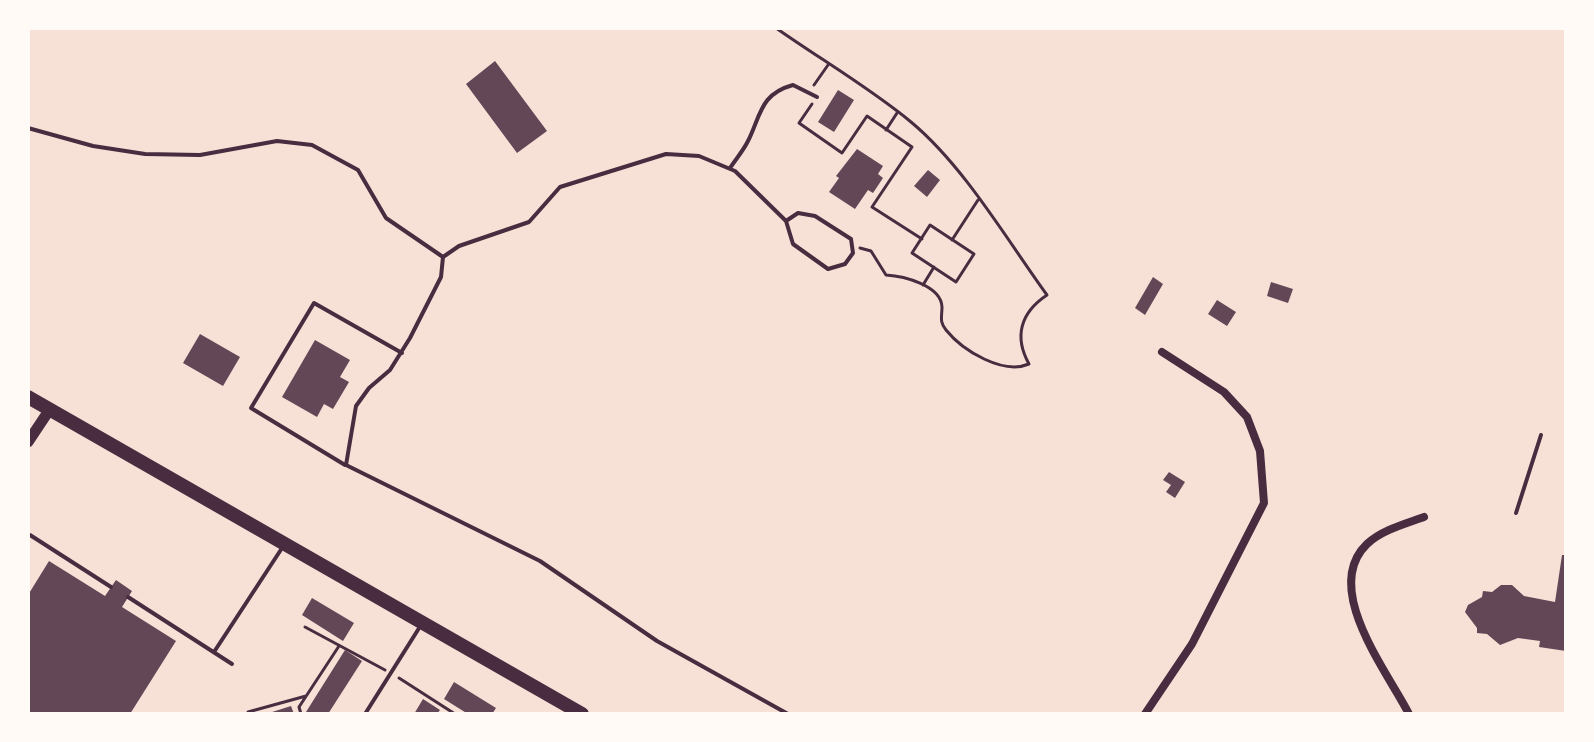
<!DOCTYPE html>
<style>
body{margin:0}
#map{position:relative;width:1594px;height:742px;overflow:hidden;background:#f7e1d7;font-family:"Sofia Sans Condensed",sans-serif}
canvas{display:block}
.frame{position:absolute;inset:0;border:30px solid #fffaf5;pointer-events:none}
</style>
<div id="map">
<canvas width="1594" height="742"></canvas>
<div class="frame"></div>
</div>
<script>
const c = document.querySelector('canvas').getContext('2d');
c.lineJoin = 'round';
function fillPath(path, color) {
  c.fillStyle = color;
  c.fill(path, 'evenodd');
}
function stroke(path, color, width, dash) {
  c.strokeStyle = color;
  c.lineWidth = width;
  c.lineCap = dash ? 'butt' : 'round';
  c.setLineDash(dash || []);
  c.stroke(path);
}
fillPath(new Path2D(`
 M495 61 547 131 517 153 466 84Z
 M838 90 854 100 834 132 818 122Z
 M857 149 883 166 878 174 883 178 873 193 868 190 855 209 829 192 839 178 836 176Z
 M928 170 940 180 927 197 914 186Z
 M1153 277 1163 284 1145 315 1135 308Z
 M1271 282 1293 289 1288 303 1267 296Z
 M1217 300 1236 312 1227 326 1208 314Z
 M200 334 240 357 223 386 183 363Z
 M315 340 350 360 340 377 349 382 333 409 324 404 317 417 282 397Z
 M1169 472 1185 482 1175 498 1166 492 1171 485 1163 480Z
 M1562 555H1566V651L1539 647 1540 641 1518 638 1500 645 1487 634 1477 633V628L1465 612 1468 605 1482 597 1483 591 1492 592 1501 585H1512L1524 596 1555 602Z
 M49 561 105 596 116 580 132 591 122 607 176 641 130 714H28V595Z
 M312 598 354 623 343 641 302 615Z
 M345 650 362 661 328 714H308L306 712Z
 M454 682 496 708 492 714H468L444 699Z
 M423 699 440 710 437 714H414Z
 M291 706 294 714H269V713Z`), '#644757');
stroke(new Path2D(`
 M776 28C820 59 870 88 911 122 964 166 1007 240 1047 295 1020 313 1014 337 1029 364 1003 375 963 351 946 330 939 321 942 317 942 307 941 285 903 276 886 275L871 251 860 248
 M814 85 828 65
 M812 104 799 123 842 153 867 116 912 147 872 207 922 239
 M886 130 897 113
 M930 225 974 254 956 282 912 253Z
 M952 240 978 200
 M923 285 934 267
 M305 627 385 670
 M399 678 455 714
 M248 712 306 696
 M301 714 299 707 339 646`), '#4a2c40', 3);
stroke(new Path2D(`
 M28 128 93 146 145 154 200 155 277 141 312 145 358 170 386 218 443 257 441 277 410 338 390 370 369 388 356 406 346 465 540 561 657 641 788 714
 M730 168C736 159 743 151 748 141 761 115 760 94 793 85L817 97
 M443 257 459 246 529 222 560 187 666 154 699 156 735 171 786 221 793 244 828 269 845 264 853 253 851 239 815 216 798 213 786 221
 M345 465 251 408 314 303 402 353
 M1516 513 1541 435
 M30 535 111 587
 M128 597 232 664
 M214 652 284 545
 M365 714 421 625`), '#4a2c40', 4);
stroke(new Path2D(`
 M1145 714 1192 644 1264 503 1260 451 1247 417 1224 392 1162 352
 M1409 714C1387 671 1321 588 1367 544 1382 530 1405 524 1424 517`), '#4a2c40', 8);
stroke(new Path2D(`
 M28 442 50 409`), '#4a2c40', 11);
stroke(new Path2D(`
 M28 397 582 714`), '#4a2c40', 14);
</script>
